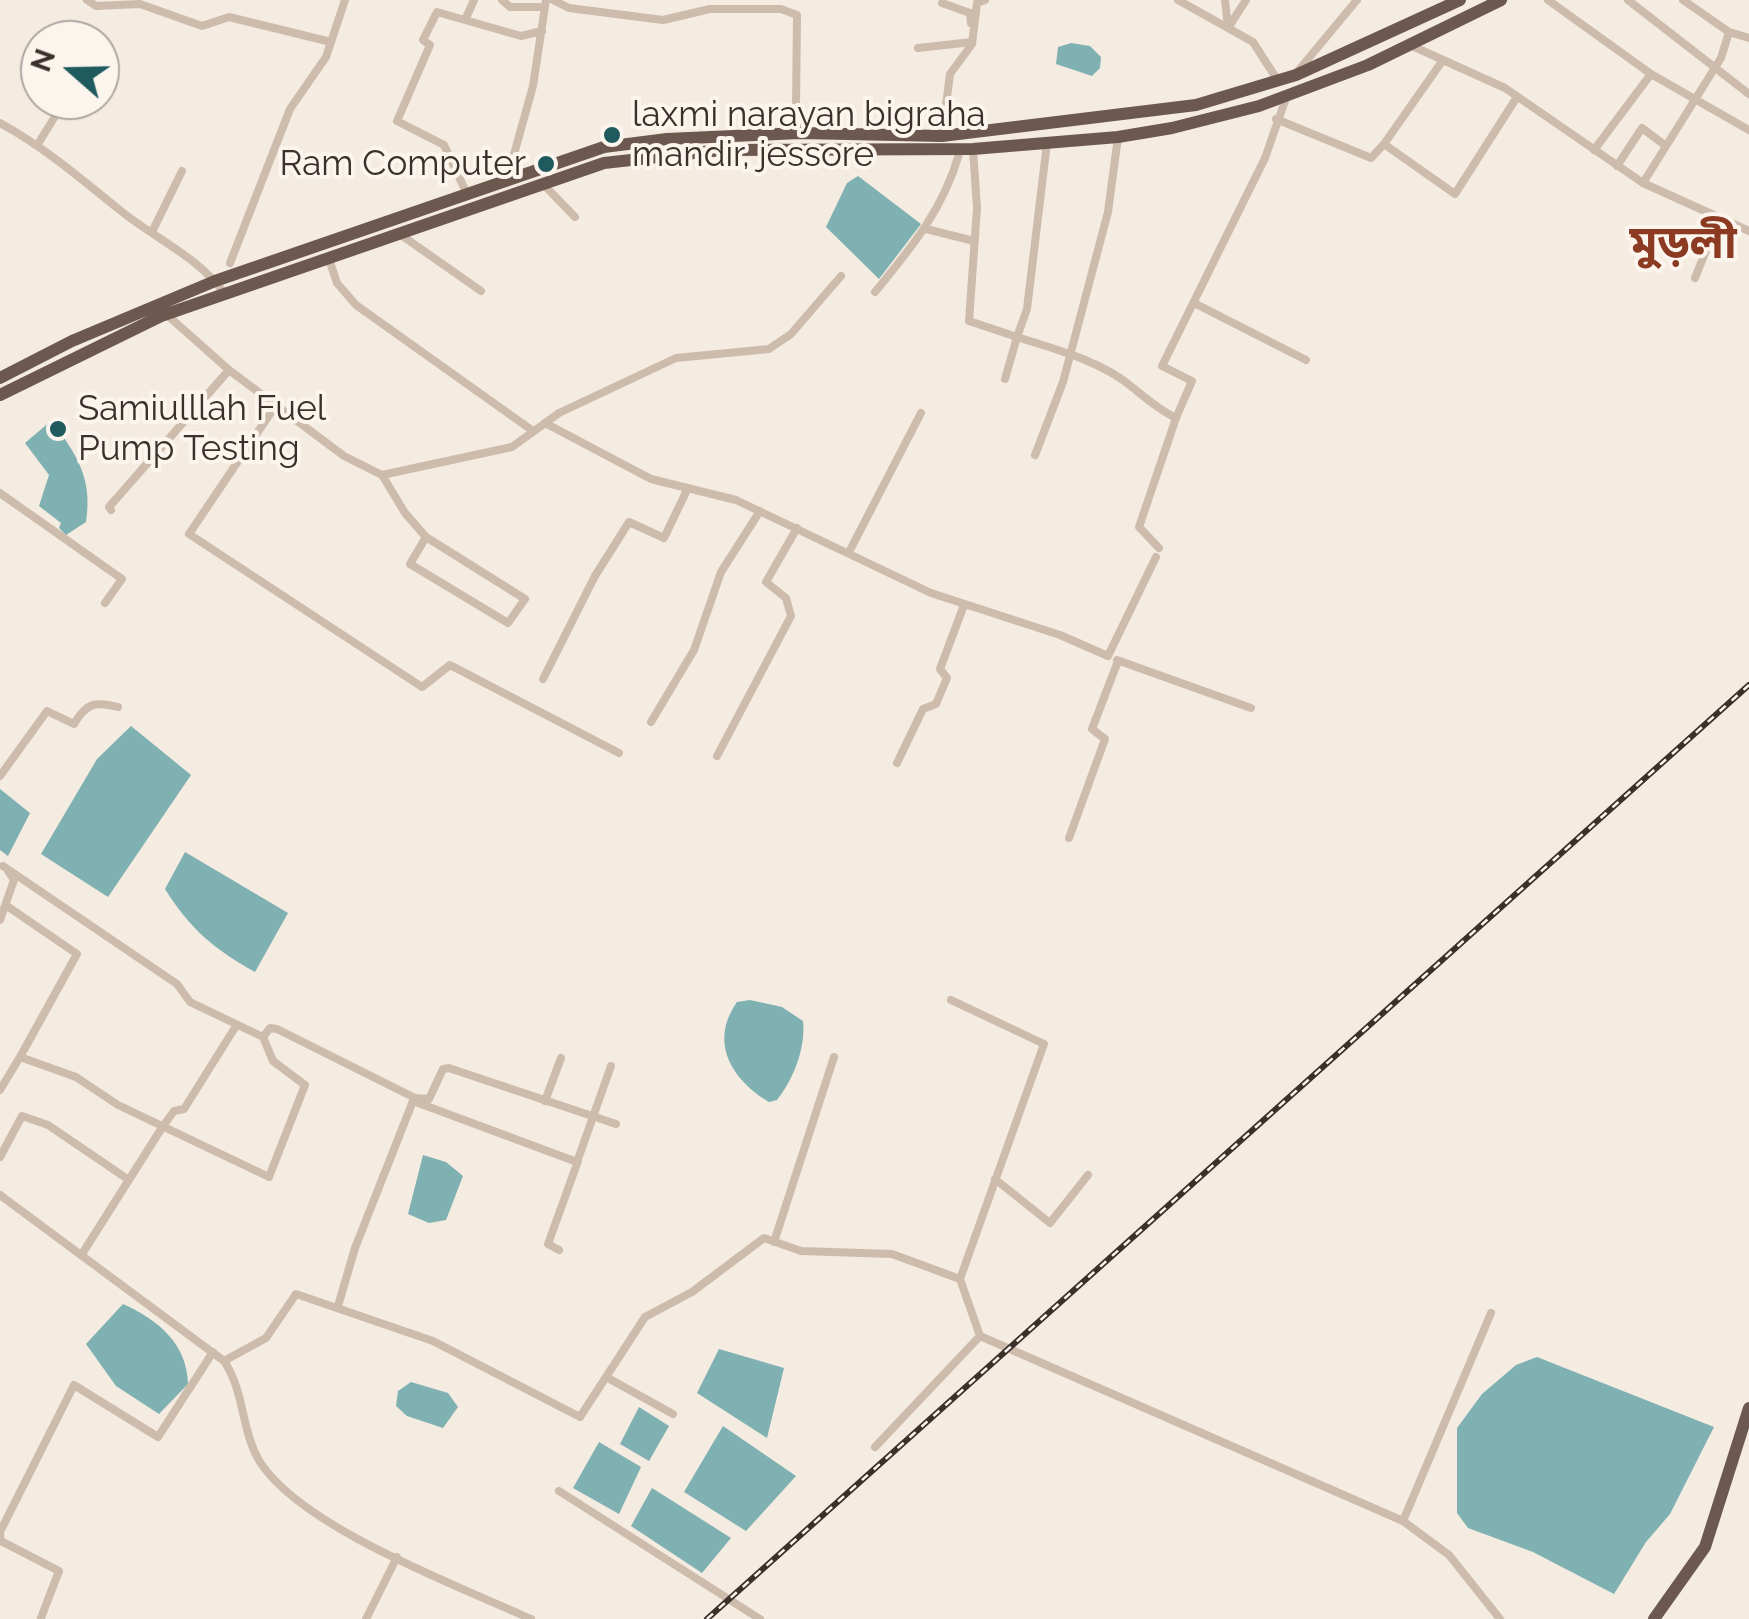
<!DOCTYPE html>
<meta charset="utf-8">
<style>
body{margin:0}
#map{position:relative;width:1749px;height:1619px;overflow:hidden;background:#f4ebe1;font-family:Raleway,sans-serif}
canvas{display:block}
.north{position:absolute;left:20px;top:20px;width:100px;height:100px;box-sizing:border-box;background:#fbf5ee;border:2px solid #aea6a0;border-radius:50%;rotate:290deg;font-size:28px;font-weight:700;line-height:40px;text-align:center;color:#3b302b}
.north::after{content:'';display:block;margin:auto;width:35px;height:45px;background:#1f5a5e;clip-path:polygon(50% 0,100% 100%,50% 72%,0 100%)}
</style>
<div id="map">
<canvas width="1749" height="1619"></canvas>
<div class="north">N</div>
</div>
<script>
const c = document.querySelector('canvas').getContext('2d');
c.lineJoin = 'round';
function fillPath(path, color) {
  c.fillStyle = color;
  c.fill(path, 'evenodd');
}
function stroke(path, color, width, dash) {
  c.strokeStyle = color;
  c.lineWidth = width;
  c.lineCap = dash ? 'butt' : 'round';
  c.setLineDash(dash || []);
  c.stroke(path);
}
function drawText(font, color, halo, rows, align = 'center') {
  c.font = font + ' Raleway,"Noto Sans Bengali",sans-serif';
  c.lineWidth = 8;
  c.setLineDash([]);
  c.textBaseline = 'middle';
  c.strokeStyle = halo;
  c.fillStyle = color;
  for (const [text, x, y, turn = 0] of rows) {
    c.save();
    c.translate(x, y);
    c.rotate((+turn || 0) * Math.PI / 180);
    c.textAlign = isNaN(turn) ? turn : align;
    if (halo) c.strokeText(text, 0, 0);
    c.fillText(text, 0, 0);
    c.restore();
  }
}
fillPath(new Path2D(`
 M1071 43 1090 46 1101 57 1100 68 1092 76 1056 64 1058 47Z
 M858 176 921 224 879 279 826 227 847 183Z
 M52 420C76 455 93 477 86 522L66 535 59 528 61 523 39 506 49 475 25 443Z
 M131 726 191 775 108 897 41 854 97 759Z
 M0 789 30 813 8 856 0 850Z
 M185 852 288 913 255 972C214 949 190 929 165 889Z
 M750 1000 782 1007 803 1021C806 1048 793 1080 777 1100L769 1102C731 1079 709 1042 737 1002Z
 M423 1155 446 1162 463 1176 446 1220 429 1223 408 1214Z
 M123 1304C158 1320 187 1343 188 1384L159 1414 116 1386 86 1344Z
 M719 1349 784 1368 767 1438 697 1393Z
 M1537 1357 1714 1427 1670 1514 1646 1542 1614 1594 1533 1552 1468 1528 1457 1513V1428L1482 1394 1516 1365Z
 M411 1382 448 1393 458 1407 443 1428 407 1416 396 1406 398 1391Z
 M639 1407 669 1426 649 1461 620 1444Z
 M723 1426 796 1476 746 1531 684 1492Z
 M599 1442 641 1467 619 1514 573 1488Z
 M652 1488 731 1538 702 1573 631 1526Z`), '#7fb0b2');
stroke(new Path2D(`
 M87 0 96 6 140 4 202 26 229 17 327 41
 M502 0 510 7H539
 M553 0 569 8 663 20 710 9H781L797 15 796 108 800 133
 M1178 0 1253 42 1278 81
 M1225 0 1228 28
 M1548 0 1651 74 1749 130
 M1628 0 1749 94
 M942 3 970 13 971 23
 M465 20 521 36 542 31
 M1228 28 1246 0
 M1729 32 1749 38
 M1410 45 1505 88 1643 183 1749 231
 M918 48 972 42
 M1298 71 1357 0
 M1276 119 1371 158 1384 144 1455 194 1517 97
 M0 123C47 149 80 178 121 211 157 240 197 256 225 294
 M942 136 950 74 972 44 977 3 985 0
 M38 144 65 100
 M1384 144 1443 60
 M973 149 977 208 969 321 1017 337 1027 309 1047 143
 M1594 150 1651 74
 M1617 166 1642 128 1666 146
 M506 183 533 86 546 0
 M1643 183 1721 58 1729 32 1683 0
 M543 184 575 217
 M468 196 444 145 397 121 430 45 423 40 437 12 465 20 474 0
 M926 229 974 241
 M152 232 182 171
 M401 235 481 291
 M329 259 337 283 356 305 533 431
 M230 263 290 109 326 57 345 0
 M1695 278 1718 220
 M875 292C911 248 943 210 959 154
 M1194 303 1306 360
 M166 314 229 370 344 456 382 475 512 447 559 413 676 358 769 349 791 334 841 276
 M1005 379 1017 337C1055 349 1101 361 1132 387 1147 399 1158 409 1176 418L1139 527 1159 548
 M276 405 189 534 422 687 450 665 619 753
 M1176 418 1192 381 1162 366 1265 158 1286 98
 M545 423 651 479 736 500 931 593 1060 635 1108 656 1156 557
 M1035 455 1063 382 1108 212 1118 137
 M382 475 405 513 426 537 525 599 508 623 410 564 426 537
 M0 493 122 579 105 603
 M111 510 109 507 229 370
 M849 552 921 413
 M1117 660 1251 708
 M543 679 595 576 629 522 664 538 688 488
 M651 722 694 650 721 572 760 511
 M717 756 791 616 786 598 766 582 797 528
 M897 763 923 709 936 704 947 678 940 669 964 605
 M0 776 47 711 74 724C86 703 95 701 118 707
 M1069 838 1105 739 1092 729 1118 661
 M3 866 177 984 190 1002 263 1037 273 1061 305 1085 269 1177 118 1105 76 1077 20 1057 77 954 7 906
 M0 920 14 880 7 869
 M951 1000 1044 1044 960 1279
 M263 1037 270 1028 277 1029 415 1098 429 1099 443 1069 449 1068 616 1124
 M0 1090 20 1057
 M545 1101 561 1058
 M0 1157 22 1116 48 1125 129 1180
 M995 1179 1050 1223 1088 1175
 M0 1195 224 1361C245 1392 241 1431 260 1462 302 1528 459 1586 531 1619
 M774 1242 834 1057
 M559 1250 548 1244 578 1161
 M82 1254 163 1126 174 1111 184 1109 236 1026
 M338 1306 355 1248 413 1101 577 1162 611 1066
 M224 1361 266 1338 296 1294 433 1341 580 1417 645 1317 692 1292 764 1238 801 1251 892 1254 960 1279 980 1336 1403 1521 1491 1313
 M606 1377 673 1414
 M875 1447 980 1336
 M559 1491 760 1619
 M1403 1521 1449 1555 1500 1619
 M0 1532 74 1385 158 1437 213 1352
 M0 1534 1 1541 59 1571 41 1618
 M366 1619 397 1557`), '#cdbbac', 8);
stroke(new Path2D(`
 M0 378 72 341 215 281 604 147 667 139 800 133 942 136 1196 105 1296 75 1460 0
 M0 395 161 316 604 163 721 150 973 149 1118 137 1172 128 1259 106 1368 65 1501 0
 M1654 1619 1705 1547 1749 1408`), '#6c584f', 12);
const rail = new Path2D(`
 M707 1619 1749 685`);
stroke(rail, '#3b302b', 6);
stroke(rail, '#fbf5ee', 2.5, [8]);
for (const [x, y, r, color] of [
 [612,135,10,"#1f5a5e"],
 [546,164,10,"#1f5a5e"],
 [58,429,10,"#1f5a5e"]
]) {
  const dot = new Path2D();
  dot.arc(x, y, r, 0, 2 * Math.PI);
  c.fillStyle = color;
  c.fill(dot);
  stroke(dot, '#fbf5ee', 4);
}
drawText('35px', '#3b302b', '#fbf5ee', [
 ["laxmi narayan bigraha",632,115],
 ["mandir, jessore",632,155],
 ["Ram Computer",526,164,"right"],
 ["Samiulllah Fuel",78,409],
 ["Pump Testing",78,449]
], 'left');
drawText('bold 45px', '#8c3b22', '#fbf5ee', [
 ["মুড়লী",1683,244]
]);
</script>
